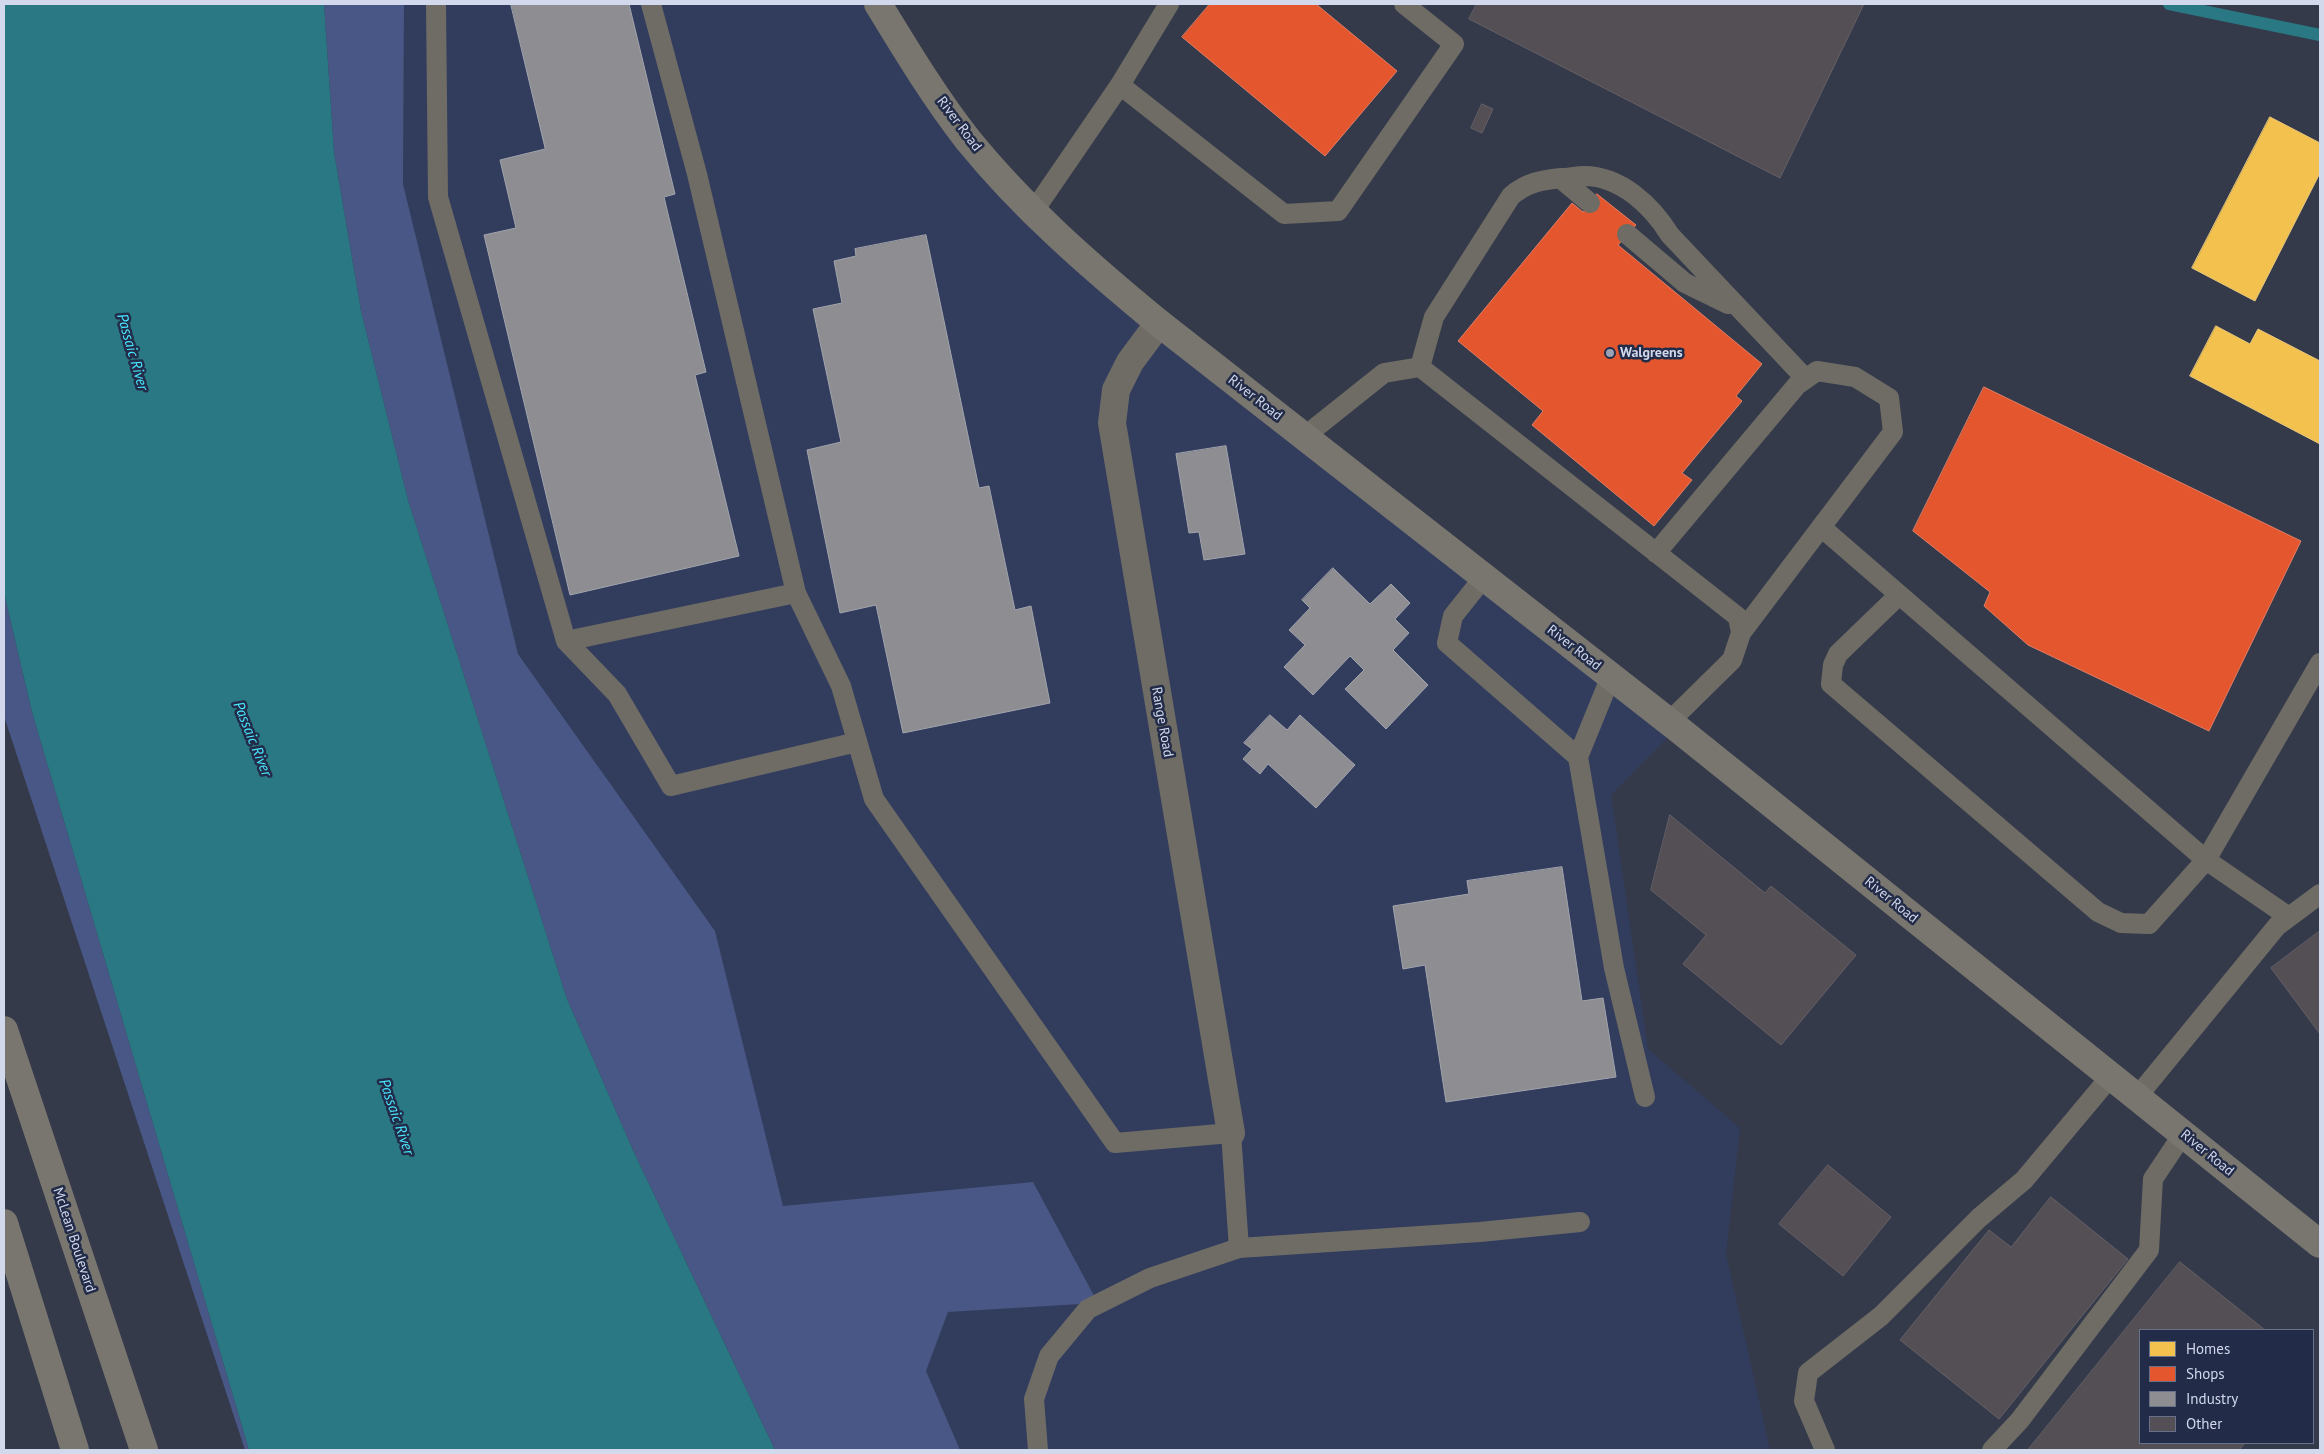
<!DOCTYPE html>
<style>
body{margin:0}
#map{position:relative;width:2324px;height:1454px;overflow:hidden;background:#343a4a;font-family:"PT Sans",sans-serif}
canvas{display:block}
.frame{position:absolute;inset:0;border:5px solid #d2d9ec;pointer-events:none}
.legend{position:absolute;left:2139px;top:1329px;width:175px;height:115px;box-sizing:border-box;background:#222b48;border:1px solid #68718a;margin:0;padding:6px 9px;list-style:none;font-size:15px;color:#d2d9ec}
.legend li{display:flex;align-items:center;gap:10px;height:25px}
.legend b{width:25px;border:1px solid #68718a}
</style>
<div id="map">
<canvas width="2324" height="1454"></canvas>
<div class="frame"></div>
<ul class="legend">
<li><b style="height:14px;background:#f2c14e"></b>Homes</li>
<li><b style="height:14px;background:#e4572e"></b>Shops</li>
<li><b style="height:14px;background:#8d8d92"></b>Industry</li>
<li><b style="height:14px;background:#544f55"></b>Other</li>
</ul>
</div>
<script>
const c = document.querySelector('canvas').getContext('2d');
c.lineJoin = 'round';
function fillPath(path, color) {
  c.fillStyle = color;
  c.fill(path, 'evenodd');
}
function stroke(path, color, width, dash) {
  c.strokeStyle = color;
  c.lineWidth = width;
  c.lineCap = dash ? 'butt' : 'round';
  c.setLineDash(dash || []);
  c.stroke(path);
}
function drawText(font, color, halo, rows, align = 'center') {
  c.font = font + ' "PT Sans",sans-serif';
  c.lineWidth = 5;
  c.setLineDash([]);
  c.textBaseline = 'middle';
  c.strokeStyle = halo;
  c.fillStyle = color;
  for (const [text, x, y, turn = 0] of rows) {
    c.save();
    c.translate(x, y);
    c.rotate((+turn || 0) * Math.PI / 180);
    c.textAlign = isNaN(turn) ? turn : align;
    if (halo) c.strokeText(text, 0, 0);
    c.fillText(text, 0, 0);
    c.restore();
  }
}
fillPath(new Path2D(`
 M404 4H878L1020 199 1677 728 1611 795 1648 1049 1740 1128 1726 1254 1770 1450H960L926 1371 948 1312 1098 1303 1033 1182 783 1206 715 931 518 654 403 184Z`), '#323d5e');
fillPath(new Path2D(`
 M324 4H404L403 184 518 654 715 931 783 1206 1033 1182 1098 1303 948 1312 926 1371 960 1450H775L632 1148 567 999 408 500 361 311 334 152Z
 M4 593 32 712 249 1450H245L4 716Z`), '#495786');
fillPath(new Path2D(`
 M4 4H324L334 152 361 311 408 500 567 999 632 1148 775 1450H249L32 712 4 593Z`), '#2a7884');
const homes = new Path2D(`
 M2270 117 2320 143V173L2255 301 2192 268Z
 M2216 326 2250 344 2258 329 2320 361V444L2190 376Z`);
fillPath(homes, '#f2c14e');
stroke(homes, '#e8c87d', 1);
const shops = new Path2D(`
 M1210 4H1316L1397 71 1325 156 1182 37Z
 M1597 194 1636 225 1618 245 1762 364 1736 396 1742 401 1682 473 1692 480 1654 526 1532 425 1543 411 1458 341 1572 203 1583 212Z
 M1984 387 2301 541 2209 731 2028 645 1984 606 1990 592 1913 531Z`);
fillPath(shops, '#e4572e');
stroke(shops, '#df7e67', 1);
const industry = new Path2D(`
 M511 4H629L675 194 664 197 706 372 695 375 739 556 570 595 484 235 516 228 500 160 545 149Z
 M926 235 979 488 989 486 1015 610 1031 606 1050 703 903 733 876 605 840 613 807 450 841 442 813 309 842 303 834 261 856 256 855 249Z
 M1226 446 1245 554 1204 560 1199 532 1189 533 1176 454Z
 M1333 568 1370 604 1391 584 1410 603 1395 619 1409 633 1393 650 1428 685 1386 729 1345 689 1364 670 1350 656 1313 695 1284 667 1305 645 1289 630 1310 608 1302 600Z
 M1270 715 1287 730 1300 715 1355 765 1316 808 1268 764 1260 774 1243 759 1252 749 1244 743Z
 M1562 867 1582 1001 1603 998 1616 1077 1446 1102 1425 965 1403 969 1393 906 1469 894 1467 881Z`);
fillPath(industry, '#8d8d92');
stroke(industry, '#a2a4ad', 1);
stroke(new Path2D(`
 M2169 4 2320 35`), '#2a7884', 12);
const building = new Path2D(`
 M1477 4H1864L1780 178 1469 19Z
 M1482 104 1493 109 1482 133 1471 128Z
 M1670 815 1765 893 1771 886 1856 955 1781 1045 1683 964 1706 935 1651 890Z
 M2320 931V1034L2271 968Z
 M1828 1165 1891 1217 1843 1276 1779 1224Z
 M2051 1197 2128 1259 1999 1419 1900 1340 1989 1230 2011 1247Z
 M2180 1262 2265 1330H2140V1443H2245L2239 1450H2028Z`);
fillPath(building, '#544f55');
stroke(building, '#656066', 1);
stroke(new Path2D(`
 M436 4 438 197 566 641 617 694 671 786 857 742
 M651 4 697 174 796 593 841 686 874 799 1115 1143 1231 1133 1239 1248 1480 1232 1580 1222
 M1120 85 1284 214 1338 211 1454 44 1404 4
 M1560 178 1590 203
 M1033 212 1120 85 1169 4
 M1627 234 1685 283 1728 304
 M1420 367 1434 317 1511 196C1526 183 1541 180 1561 178 1568 178 1576 176 1584 176 1621 176 1652 206 1670 235L1806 379
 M1305 436 1384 373 1420 367 1738 617 1741 633 1732 660 1669 722
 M1821 527 2206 860 2289 917
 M1656 553 1797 385 1817 371 1855 377 1889 398 1893 432 1741 633
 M1484 577 1453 616 1447 643 1578 757
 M1899 595 1838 654 1833 665 1831 684 2098 912 2121 923 2149 924 2206 860 2320 663
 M566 641 796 593
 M1611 676 1578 757 1614 968 1645 1097
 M2137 1097 2277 926 2320 894
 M1038 1450 1034 1399 1049 1356 1088 1309 1150 1278 1239 1248
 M1825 1450 1804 1401 1808 1373 1881 1316 1979 1218 2024 1180 2111 1076
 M1992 1450 2020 1420 2149 1250 2153 1179 2183 1134`), '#6f6c65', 20);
stroke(new Path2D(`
 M1159 323 1130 362 1116 390 1112 423 1231 1133`), '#6f6c65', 28);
stroke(new Path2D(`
 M878 4C906 50 935 98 968 140 1024 209 1091 267 1159 323L1677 728 2320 1244
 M4 1030 144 1450
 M4 1223 75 1450`), '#79766f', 28);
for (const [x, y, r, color] of [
 [1610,353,5,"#9ba1b3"]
]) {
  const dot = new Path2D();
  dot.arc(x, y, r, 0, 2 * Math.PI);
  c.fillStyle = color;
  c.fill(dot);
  stroke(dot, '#222b48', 2);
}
drawText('14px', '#d2d9ec', '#222b48', [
 ["River Road",959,124,53],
 ["River Road",1255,398,38],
 ["River Road",1574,648,38],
 ["Range Road",1162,722,80],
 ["River Road",1891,900,39],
 ["River Road",2207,1153,39],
 ["McLean Boulevard",74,1240,72]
]);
drawText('bold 14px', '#d2d9ec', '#222b48', [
 ["Walgreens",1620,353]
], 'left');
drawText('italic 15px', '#49e8ff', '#222b48', [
 ["Passaic River",132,352,74],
 ["Passaic River",252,739,68],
 ["Passaic River",396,1117,71]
]);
</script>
